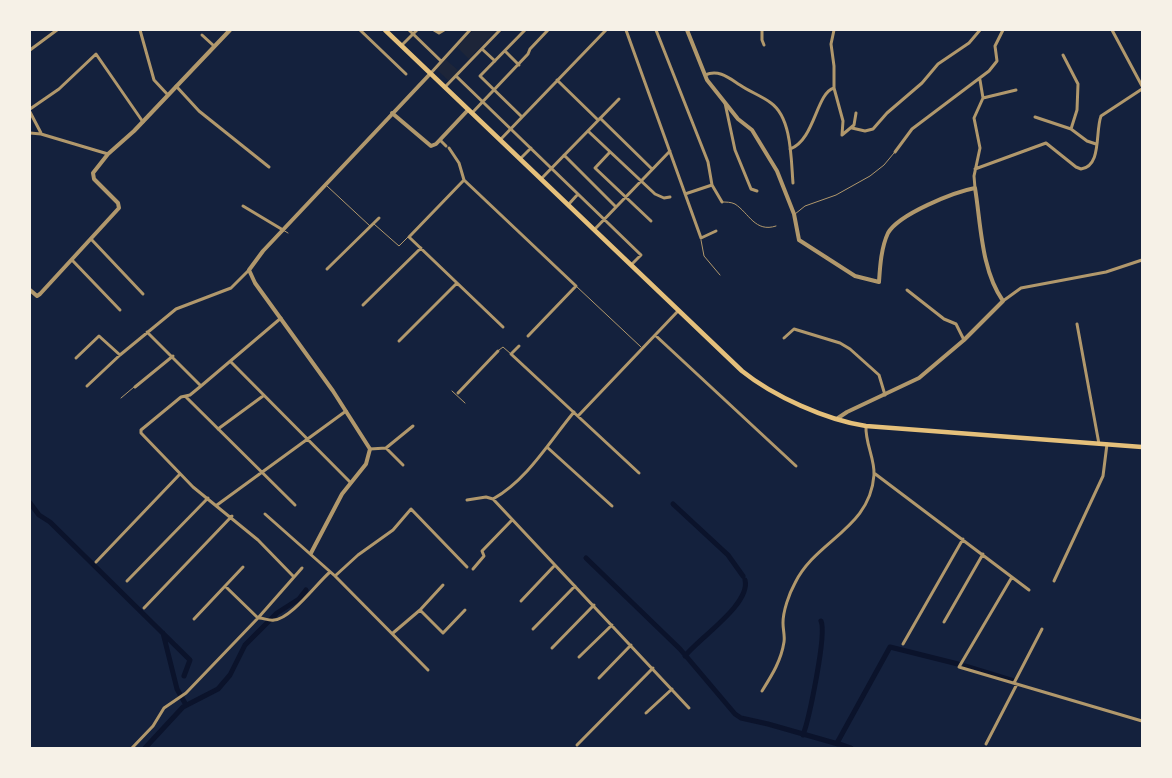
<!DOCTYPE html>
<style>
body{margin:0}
#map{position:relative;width:1172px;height:778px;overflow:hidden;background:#14213d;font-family:Mulish,sans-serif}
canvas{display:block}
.frame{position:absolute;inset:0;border:31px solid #f6f1e7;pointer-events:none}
</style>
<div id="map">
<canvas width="1172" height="778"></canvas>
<div class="frame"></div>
</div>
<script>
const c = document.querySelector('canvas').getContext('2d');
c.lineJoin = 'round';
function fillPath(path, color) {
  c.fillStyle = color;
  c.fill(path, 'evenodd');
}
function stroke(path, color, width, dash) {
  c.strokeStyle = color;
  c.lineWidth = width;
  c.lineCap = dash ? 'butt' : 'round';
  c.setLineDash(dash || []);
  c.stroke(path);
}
fillPath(new Path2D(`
 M473 30H496L469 59 457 47Z
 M444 58 460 72 450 82 435 68Z`), '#1d2539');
stroke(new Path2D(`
 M30 503 39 515 50 522 190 660 184 676
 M673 504 728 555 743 576
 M586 558 680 649 735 714 741 718 768 724 838 744
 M163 633 177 689 186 705
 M685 656C699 638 751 604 745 580
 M965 666 1014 681
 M803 735C809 719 827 634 821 621
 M145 748 183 707 218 689 230 675 245 645 277 613 299 599 306 590
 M851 748 837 743 890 647 958 664`), '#0b132b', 5);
stroke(new Path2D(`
 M327 186 370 226
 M722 202C726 202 731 202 735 204 749 213 755 233 776 226
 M795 214 805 206 836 195 870 176 884 165 894 153
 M374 224 399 246 408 237
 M283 230 288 233
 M701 240 704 256 720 275
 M576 286 641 347
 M499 350 503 347 511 354
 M452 391 465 403
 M121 398 134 387`), '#b1986c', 1);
stroke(new Path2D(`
 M140 30 154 80 168 95
 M360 30 406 74
 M409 30 441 61
 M434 30 439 33 444 30
 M626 30 701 238 716 231
 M656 30 708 162 712 185 722 202
 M762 30V40L764 45
 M834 30 831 44 834 66V88L843 121 842 135 854 125 856 113
 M1112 30 1142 86
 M202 35 214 46
 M401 46 417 30
 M482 49 495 61
 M30 50 57 30
 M505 51 519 65
 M1063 55 1078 84 1077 110 1071 129
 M430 74 470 30
 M705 75C719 69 729 78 740 85 750 92 762 96 771 103 792 118 791 160 793 183
 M456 76 641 255 631 265
 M557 80 598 120
 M176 86 199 111 269 167
 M445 87 500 30
 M983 98 1016 90
 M725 103 735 150 751 189 757 191
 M30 109 59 89 96 54 143 122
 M30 112 41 133
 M472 113 528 54 530 49 548 30
 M522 117 480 76 525 30
 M1035 117 1071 129 1087 141 1096 144
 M600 118 652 169
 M852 128 865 131 873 129 887 113 922 83 938 64 969 43 980 30
 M588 131 655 194 664 198 670 197
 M30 133 41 134 108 154
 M440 140 446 146
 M500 140 606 30
 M449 148 459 163 464 180 576 286 528 336
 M790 149C815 140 816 93 834 88
 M610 152 595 168 651 221
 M895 152 912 129 989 71 997 61 995 46 1003 30
 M564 155 616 207
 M520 159 531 148
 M975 169 1046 143 1076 167 1081 169C1102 166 1095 132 1101 116L1142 89
 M541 179 619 99
 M464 180 409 237 503 327
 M975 188 974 176 980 148 974 118 983 98 980 80
 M685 194 712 185
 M568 205 578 194
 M243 206 283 230
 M594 230 670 151
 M91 239 143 294
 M72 260 120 310
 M327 269 379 218
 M907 290 944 319 956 324 964 340
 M1003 301 1021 288 1106 272 1142 260
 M363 305 421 248
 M281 318 201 386 190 395 181 397 141 430V433L193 487 258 540 294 577
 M1077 324 1099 444
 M147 332 201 386
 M655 335 796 466
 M784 338 794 329 840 343 850 349 879 375 885 395
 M399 341 457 283
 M519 346 511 354 639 473
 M76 358 99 336 120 355
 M231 362 351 483
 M87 386 120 355 176 309 231 288 249 270
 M135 387 173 356
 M458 393 498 351
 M186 397 295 505
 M578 416 678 311
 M218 429 263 396
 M386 448 403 465
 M548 448 612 506
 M370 449 386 448 413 426
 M874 473 1029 590
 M493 499 689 708
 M467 500 486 497 493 499C528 479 549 442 574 412
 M217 505 346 411
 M265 514 335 576 428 670
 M96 562 180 474
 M473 569 484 556 482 551 512 520
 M335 576 358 555 393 530 411 509 467 567
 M1012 577 959 667 1142 721
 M127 581 208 498
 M1054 581 1103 476 1107 444
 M225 586 258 618
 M521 601 555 565
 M144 608 232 516
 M420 610 443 585
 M259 618C264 618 269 621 274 620 291 619 317 583 330 572
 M194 619 243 567
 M944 622 983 554
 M533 629 575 586
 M393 633 420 610 443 633 465 610
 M903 644 963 539
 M552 648 594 605
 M579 657 612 625
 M599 678 631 645
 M1014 683 1042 629
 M762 691C772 675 781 661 784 642 785 636 783 630 783 623 783 611 789 594 795 583 816 540 870 529 874 475 875 459 865 443 866 426
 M646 713 672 689
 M986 744 1017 684
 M577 745 653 668
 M132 748 153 726 164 708 186 693 258 618 302 568`), '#b1986c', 3);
stroke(new Path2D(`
 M687 30 707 80 738 119 752 130 777 171 794 214 799 240 855 276 879 282C880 267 881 248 888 233 899 214 954 192 975 188 981 224 981 270 1003 301L964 340 919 378 847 412 838 418
 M392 113 431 146 436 144 468 110
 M30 290 37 296 40 294 119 208 118 203 94 179 93 173 108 154 134 131 230 30
 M311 553 342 494 366 464 370 449 333 391 255 283 249 270 263 251 430 74`), '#b1986c', 4);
stroke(new Path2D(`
 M385 30 742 371C773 396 826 420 866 426L1142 447`), '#e5c07b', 4.5);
</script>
